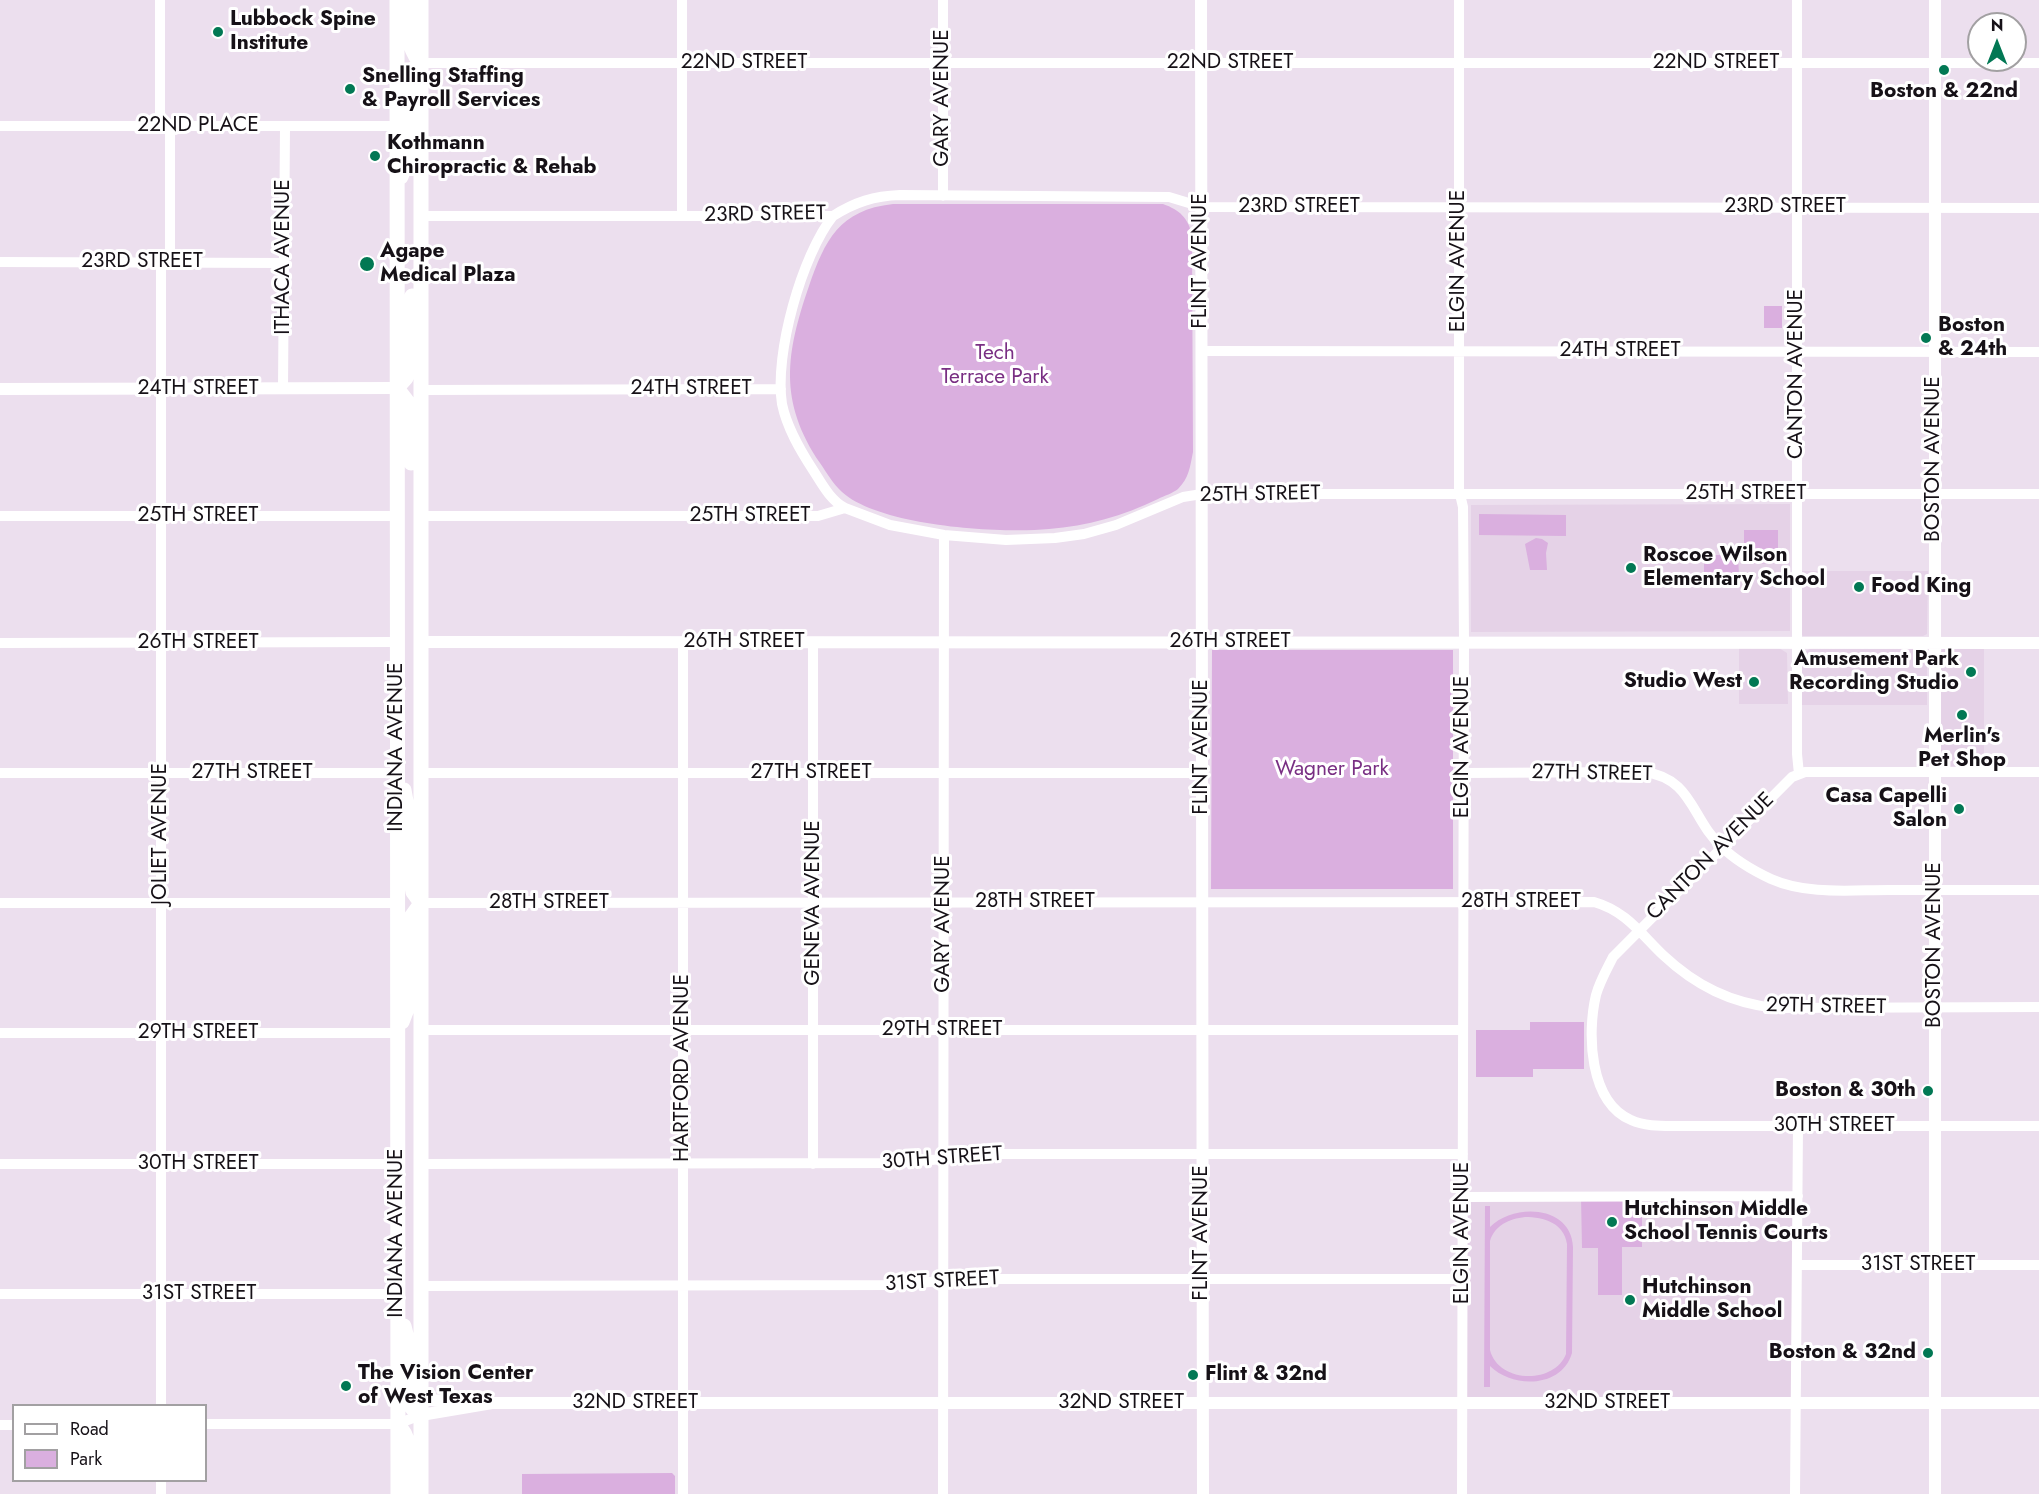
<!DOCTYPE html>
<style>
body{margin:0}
#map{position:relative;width:2039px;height:1494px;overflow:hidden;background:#ecdfee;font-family:Jost,sans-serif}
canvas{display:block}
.legend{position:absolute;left:12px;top:1404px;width:195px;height:78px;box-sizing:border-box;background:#fff;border:2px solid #a2a0a2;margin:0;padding:8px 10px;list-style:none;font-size:18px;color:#161117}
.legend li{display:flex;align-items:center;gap:12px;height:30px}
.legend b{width:30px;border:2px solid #a2a0a2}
.north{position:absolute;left:1967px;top:12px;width:60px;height:60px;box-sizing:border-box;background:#fff;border:2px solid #a2a0a2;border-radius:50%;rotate:0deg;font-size:16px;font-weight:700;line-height:24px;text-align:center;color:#161117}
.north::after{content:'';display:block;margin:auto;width:21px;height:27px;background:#027854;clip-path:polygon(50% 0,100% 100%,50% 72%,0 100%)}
</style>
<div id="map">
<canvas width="2039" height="1494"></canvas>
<ul class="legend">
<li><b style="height:8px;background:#fff"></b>Road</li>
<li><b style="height:16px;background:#daafdf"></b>Park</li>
</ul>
<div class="north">N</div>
</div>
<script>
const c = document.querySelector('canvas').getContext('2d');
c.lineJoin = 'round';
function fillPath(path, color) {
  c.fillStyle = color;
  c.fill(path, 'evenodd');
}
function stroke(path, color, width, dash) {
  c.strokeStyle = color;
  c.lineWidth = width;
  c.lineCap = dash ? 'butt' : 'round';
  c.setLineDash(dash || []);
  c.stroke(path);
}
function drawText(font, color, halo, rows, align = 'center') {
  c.font = font + ' Jost,sans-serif';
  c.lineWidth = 6;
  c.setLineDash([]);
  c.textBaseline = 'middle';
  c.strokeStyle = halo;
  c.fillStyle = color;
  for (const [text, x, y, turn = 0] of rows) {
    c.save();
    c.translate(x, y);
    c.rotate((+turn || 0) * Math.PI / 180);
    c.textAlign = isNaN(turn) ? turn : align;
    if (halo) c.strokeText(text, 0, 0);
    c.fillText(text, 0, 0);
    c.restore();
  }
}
fillPath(new Path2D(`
 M1790 504V631L1471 632V505Z
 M1799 571H1928L1927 634 1923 636H1803L1800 634Z
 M1739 648H1779L1787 653 1788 704H1739Z
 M1811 648 1925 649 1927 651V705H1799L1802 654Z
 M1943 648H1984V767L1945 766 1941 764V652Z
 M1798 1196 1796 1403H1462L1463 1197Z`), '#e5d2e7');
fillPath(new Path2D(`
 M893 204H1163C1180 210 1188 218 1192 235L1193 452C1190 467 1189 478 1178 489 1173 493 1164 496 1158 499 1123 516 1087 526 1049 529 1000 534 879 526 842 492 833 484 827 473 820 463 778 401 786 353 809 286 825 240 839 210 893 204Z
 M1782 306V328H1764V306Z
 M1479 514 1566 515V536L1479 535Z
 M1744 530H1778V563L1744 564Z
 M1536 538 1542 539 1548 543 1546 553 1547 570H1530L1525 544Z
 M1704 555H1738L1739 576H1704Z
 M1212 650H1453V889H1211Z
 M1530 1022H1584V1069H1533V1077H1476V1030H1530Z
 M1581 1197H1642V1247H1622V1295H1598V1248H1582Z
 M1485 1206H1490V1227C1514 1203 1571 1205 1573 1247L1572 1353C1562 1388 1513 1389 1490 1366V1387H1484ZM1525 1217C1544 1217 1564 1223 1567 1244L1566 1354C1554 1385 1498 1383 1490 1350V1241C1495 1225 1509 1219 1525 1217Z
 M672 1473 675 1476V1494H522V1474Z`), '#daafdf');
stroke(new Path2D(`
 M682 0V216
 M943 0V196
 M1459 0V490L1463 507 1464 642 1462 1494
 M1797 0V754L1799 774
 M421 63H2039
 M0 126H397
 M160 126V0
 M421 216H833C855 202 874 196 900 195L1169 197 1202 207 2039 208
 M833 216C802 255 774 354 782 404 787 428 800 450 813 470 822 484 830 500 845 508
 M0 262 284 263
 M161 262V1406
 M170 262V126
 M1201 351 2039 352
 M283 388 285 126
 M421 390 781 389
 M0 516H397
 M421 516H818L845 508 890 525 944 535 1006 540 1055 538 1084 534 1116 525 1183 497 1202 494H2039
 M0 643 397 642
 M2039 772H1805L1792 777 1613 957C1607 969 1600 981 1596 995 1587 1033 1589 1102 1631 1120 1644 1126 1659 1126 1672 1126H2039
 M0 773H397
 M421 773H1202
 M1463 773 1644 772C1693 778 1691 819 1722 847 1736 861 1754 871 1771 879 1807 895 1850 890 1889 890 1939 890 1989 890 2039 890
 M0 903H397
 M421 903 1594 902C1626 911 1641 934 1663 955 1696 986 1731 1003 1775 1008L2039 1007
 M421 1030H1463
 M0 1033H397
 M0 1164H397
 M421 1164 895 1163 1002 1154H1463
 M813 1164V642
 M1463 1197 1798 1196
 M1798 1265H2039
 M421 1286 901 1285 958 1279H1463
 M0 1294H397
 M206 1424H397L421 1415
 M0 1425H14
 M161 1480V1494
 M683 1494V642
 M943 1494 944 535
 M1795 1494 1798 1126`), '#fff', 10);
stroke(new Path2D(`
 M1201 0 1203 1494
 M1935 0V1494
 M0 389 397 388
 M421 642 2039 643
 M421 1388 431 1400 461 1402
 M421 1415 492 1403H2039`), '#fff', 12);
stroke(new Path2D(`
 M397 0 398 1494
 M408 0C408 21 405 44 419 61
 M421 0V1494
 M401 177 407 159 409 75 413 69 421 63
 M411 463 410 418 407 401 397 388 406 378 409 365 412 296
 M402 1022 407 1009 411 917 421 903 413 892 410 873 408 812 404 790
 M404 1326 408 1342V1397L412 1408 421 1415
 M397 1424C415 1439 409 1472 411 1494`), '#fff', 15);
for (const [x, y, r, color] of [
 [218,32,6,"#027854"],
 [1944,70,6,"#027854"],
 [350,89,6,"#027854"],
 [375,156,6,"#027854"],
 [367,264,8,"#027854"],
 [1926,338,6,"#027854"],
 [1631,568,6,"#027854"],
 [1859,587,6,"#027854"],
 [1971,672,6,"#027854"],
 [1754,682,6,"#027854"],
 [1962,715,6,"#027854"],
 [1959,809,6,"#027854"],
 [1928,1091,6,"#027854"],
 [1612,1222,6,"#027854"],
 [1630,1300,6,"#027854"],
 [1928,1353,6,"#027854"],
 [1193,1375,6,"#027854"],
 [346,1386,6,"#027854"]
]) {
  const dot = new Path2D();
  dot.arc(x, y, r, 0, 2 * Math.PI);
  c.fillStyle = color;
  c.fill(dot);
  stroke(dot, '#fff', 2);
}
drawText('bold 21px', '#161117', '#fff', [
 ["Lubbock Spine",230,20],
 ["Institute",230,44],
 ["Snelling Staffing",362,77],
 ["& Payroll Services",362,101],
 ["Boston & 22nd",1944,92,"center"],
 ["Kothmann",387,144],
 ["Chiropractic & Rehab",387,168],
 ["Agape",380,252],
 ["Medical Plaza",380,276],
 ["Boston",1938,326],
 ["& 24th",1938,350],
 ["Roscoe Wilson",1643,556],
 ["Elementary School",1643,580],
 ["Food King",1871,587],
 ["Amusement Park",1959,660,"right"],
 ["Recording Studio",1959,684,"right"],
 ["Studio West",1742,682,"right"],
 ["Merlin's",1962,737,"center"],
 ["Pet Shop",1962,761,"center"],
 ["Casa Capelli",1947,797,"right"],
 ["Salon",1947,821,"right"],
 ["Boston & 30th",1916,1091,"right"],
 ["Hutchinson Middle",1624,1210],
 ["School Tennis Courts",1624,1234],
 ["Hutchinson",1642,1288],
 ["Middle School",1642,1312],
 ["Boston & 32nd",1916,1353,"right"],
 ["The Vision Center",358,1374],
 ["of West Texas",358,1398],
 ["Flint & 32nd",1205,1375]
], 'left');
drawText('21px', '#161117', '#fff', [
 ["22ND STREET",744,63],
 ["22ND STREET",1230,63],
 ["22ND STREET",1716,63],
 ["GARY AVENUE",943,98,-90],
 ["22ND PLACE",198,126],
 ["23RD STREET",1299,207],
 ["23RD STREET",1785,207],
 ["23RD STREET",765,215,-1],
 ["ITHACA AVENUE",284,257,-90],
 ["FLINT AVENUE",1201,261,-90],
 ["ELGIN AVENUE",1459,261,-90],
 ["23RD STREET",142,262],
 ["24TH STREET",1620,351],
 ["CANTON AVENUE",1797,374,-90],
 ["24TH STREET",198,389],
 ["24TH STREET",691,389],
 ["BOSTON AVENUE",1934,459,-90],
 ["25TH STREET",1746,494],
 ["25TH STREET",1260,495,-1],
 ["25TH STREET",198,516],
 ["25TH STREET",750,516],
 ["26TH STREET",744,642],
 ["26TH STREET",1230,642],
 ["26TH STREET",198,643],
 ["INDIANA AVENUE",397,747,-90],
 ["FLINT AVENUE",1202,747,-90],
 ["ELGIN AVENUE",1463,747,-90],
 ["27TH STREET",252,773],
 ["27TH STREET",811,773],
 ["27TH STREET",1592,774,1],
 ["JOLIET AVENUE",161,834,-90],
 ["CANTON AVENUE",1711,857,-45],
 ["28TH STREET",1035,902],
 ["28TH STREET",1521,902],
 ["28TH STREET",549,903],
 ["GENEVA AVENUE",814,903,-90],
 ["GARY AVENUE",944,924,-90],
 ["BOSTON AVENUE",1935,945,-90],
 ["29TH STREET",1826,1007,1],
 ["29TH STREET",942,1030],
 ["29TH STREET",198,1033],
 ["HARTFORD AVENUE",683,1068,-90],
 ["30TH STREET",1834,1126],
 ["30TH STREET",942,1159,-4],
 ["30TH STREET",198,1164],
 ["INDIANA AVENUE",397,1233,-90],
 ["FLINT AVENUE",1202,1233,-90],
 ["ELGIN AVENUE",1463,1233,-90],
 ["31ST STREET",1918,1265],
 ["31ST STREET",942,1282,-3],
 ["31ST STREET",199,1294],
 ["32ND STREET",635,1403],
 ["32ND STREET",1121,1403],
 ["32ND STREET",1607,1403]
]);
drawText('21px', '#792f83', '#fff', [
 ["Tech",995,354],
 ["Terrace Park",995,378],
 ["Wagner Park",1332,770]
]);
</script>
